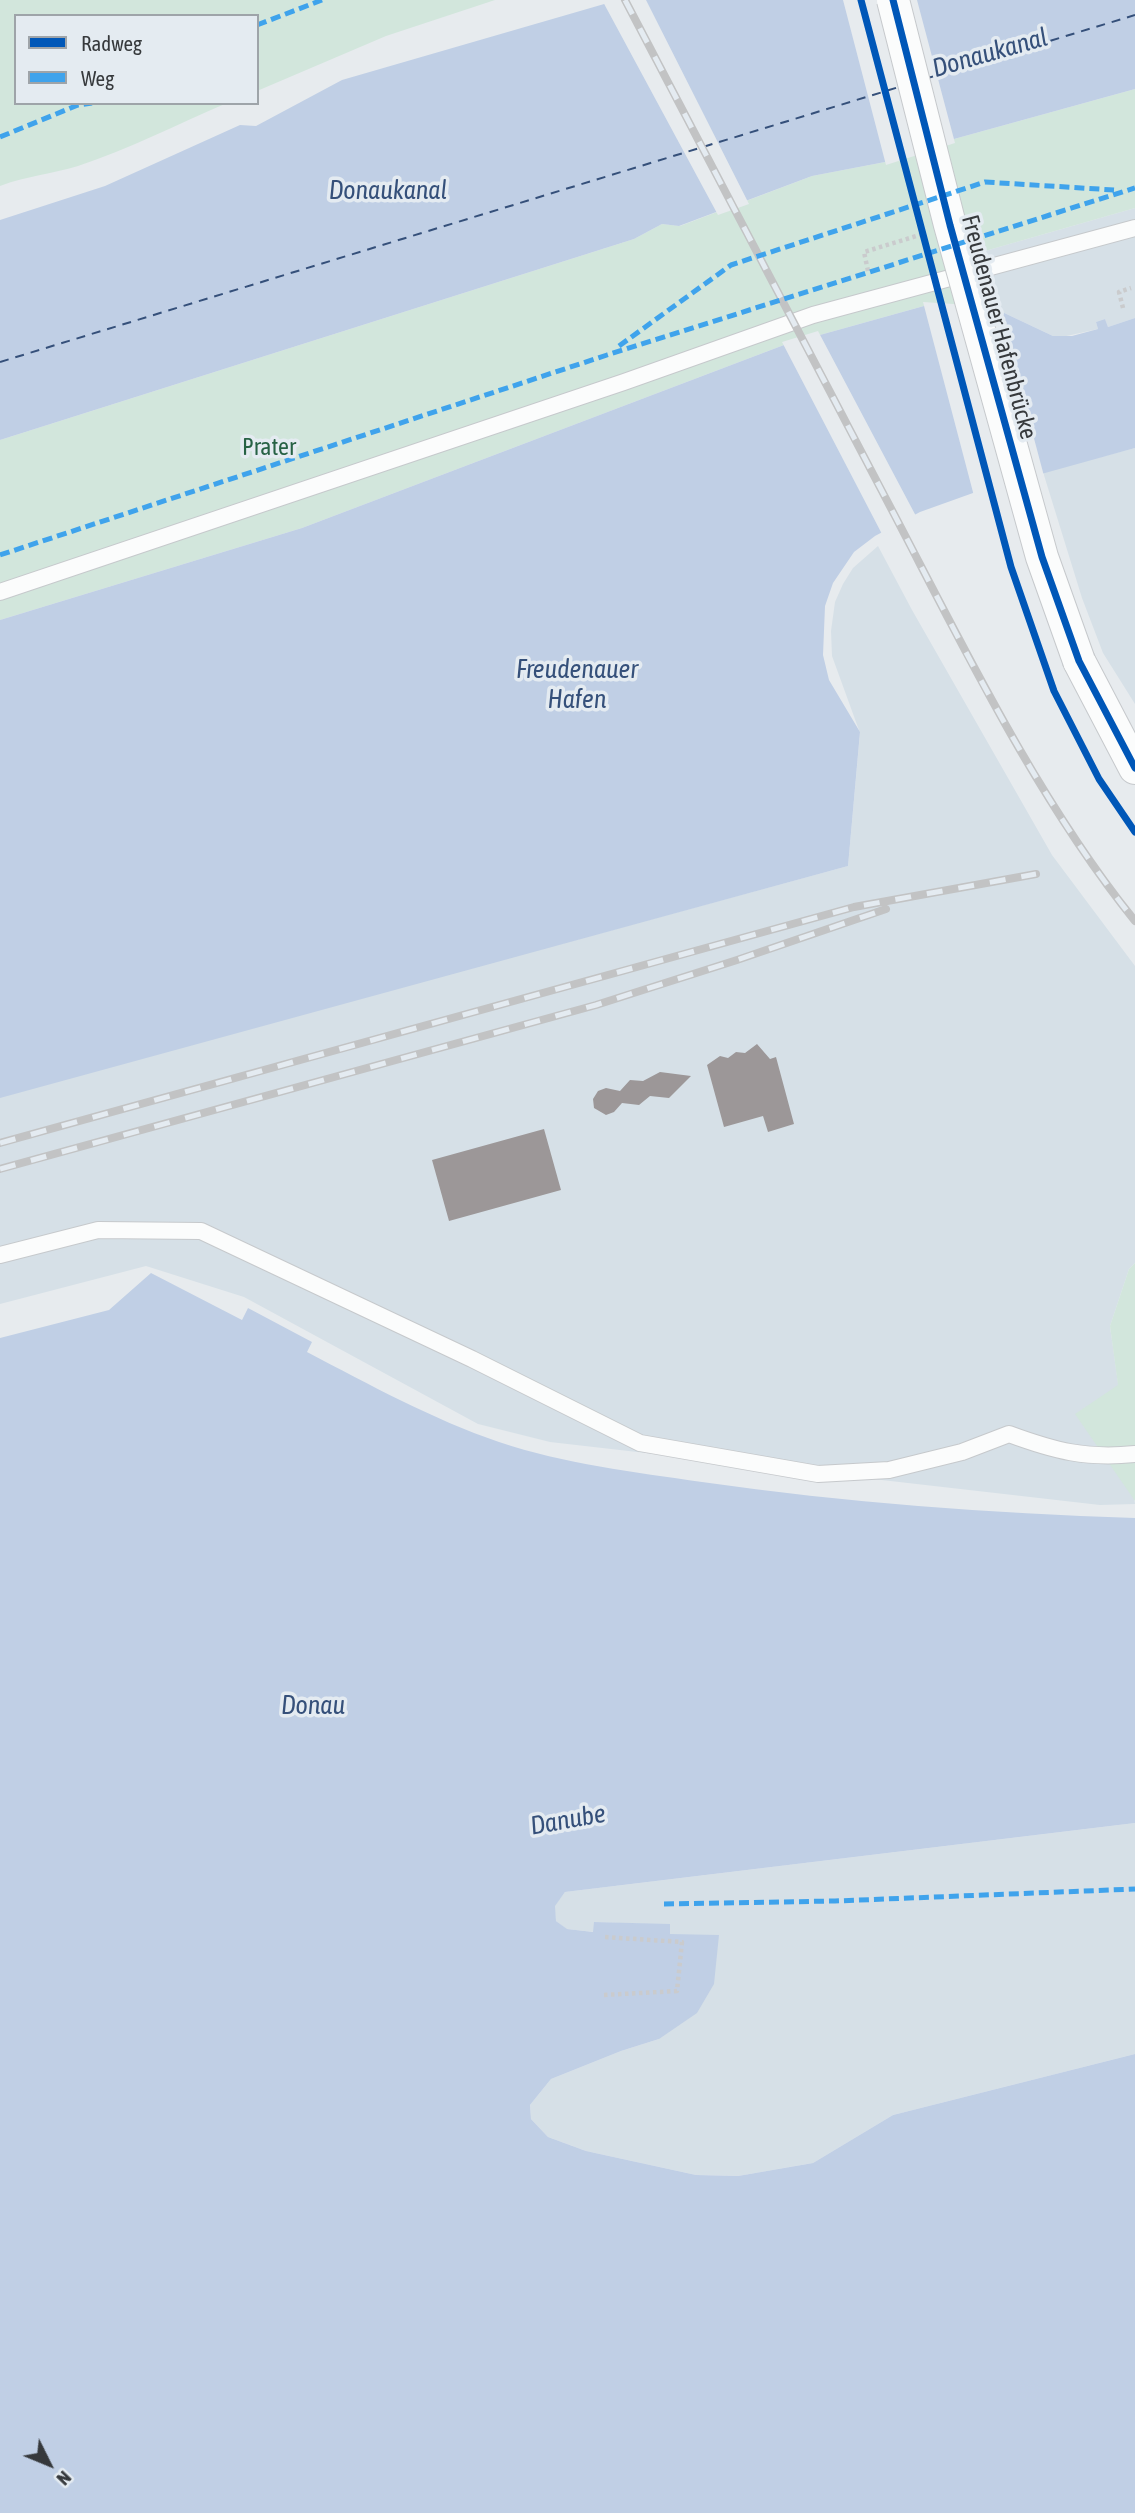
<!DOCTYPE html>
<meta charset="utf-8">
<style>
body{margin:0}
#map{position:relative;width:1135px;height:2513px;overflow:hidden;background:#e7ebee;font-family:"Asap Condensed",sans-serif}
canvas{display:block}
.legend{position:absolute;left:14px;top:14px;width:245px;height:91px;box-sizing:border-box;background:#e4ebf1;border:2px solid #9ea4a9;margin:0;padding:9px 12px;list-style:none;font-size:21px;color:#36393c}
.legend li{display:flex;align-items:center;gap:14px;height:35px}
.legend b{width:35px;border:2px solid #9ea4a9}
.north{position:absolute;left:14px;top:2429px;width:70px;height:70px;-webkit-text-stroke:5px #e4ebf1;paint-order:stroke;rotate:133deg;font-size:19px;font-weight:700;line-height:28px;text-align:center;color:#36393c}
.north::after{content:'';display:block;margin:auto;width:24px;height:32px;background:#36393c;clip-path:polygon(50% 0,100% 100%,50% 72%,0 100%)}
</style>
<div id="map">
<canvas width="1135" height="2513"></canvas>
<ul class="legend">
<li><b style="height:9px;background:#0057b8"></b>Radweg</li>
<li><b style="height:9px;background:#3fa3ec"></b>Weg</li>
</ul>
<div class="north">N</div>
</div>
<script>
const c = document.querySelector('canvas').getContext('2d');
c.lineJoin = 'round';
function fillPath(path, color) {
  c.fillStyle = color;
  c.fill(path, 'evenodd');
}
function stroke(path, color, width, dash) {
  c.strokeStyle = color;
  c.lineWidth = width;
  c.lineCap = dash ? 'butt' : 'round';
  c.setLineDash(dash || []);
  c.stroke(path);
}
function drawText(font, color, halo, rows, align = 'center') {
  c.font = font + ' "Asap Condensed",sans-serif';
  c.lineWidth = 7;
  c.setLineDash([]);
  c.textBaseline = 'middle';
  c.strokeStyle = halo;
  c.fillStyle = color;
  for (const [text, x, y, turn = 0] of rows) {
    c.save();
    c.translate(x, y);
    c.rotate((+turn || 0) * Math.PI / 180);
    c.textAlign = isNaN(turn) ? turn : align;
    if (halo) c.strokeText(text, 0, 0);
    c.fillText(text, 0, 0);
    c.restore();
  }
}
fillPath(new Path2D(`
 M1135 208V318L1108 327 1105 319 1096 322 1098 329 1062 337 1053 336 1000 311 985 251Z
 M1135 448V704L1103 653 1082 598 1043 472Z
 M878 546 912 610 1052 855 1135 966V1263L1129 1269 1110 1326 1135 1504 1100 1505 550 1442 478 1424 244 1297 146 1266 0 1304V1096L848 866 860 733 832 656 831 631 835 602 843 584 853 568Z
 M1135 1823V2054L893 2115 813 2163 738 2176 696 2175 586 2151 548 2137 531 2119 530 2105 551 2079 621 2051 659 2039 670 1925 594 1922V1932L566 1929 556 1921 554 1906 565 1892Z`), '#d6e0e7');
fillPath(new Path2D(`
 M0 0H495L386 36 257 91V16H16V103H227C178 124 129 149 78 166 52 174 26 176 0 186Z
 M1135 89V208L985 251 1000 311 924 306 784 345 302 528 0 620V440L634 239 662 224 680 226 812 176 885 162 954 139Z
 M1135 1263V1501L1075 1414 1118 1385 1110 1326 1129 1269Z`), '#d2e6dc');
fillPath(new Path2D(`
 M618 0H1135V89L954 139 885 162 812 176 679 226 662 224 634 239 0 440V220L105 186 240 125 256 126 342 80Z
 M924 306 1000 311 1053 336H1072L1098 329 1096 322 1105 319 1108 327 1135 318V448L973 493 920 512 875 536 854 552 833 583 825 606 823 655 829 680 860 732 848 866 0 1098V620L302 528 784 345Z
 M151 1273 242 1320 248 1308 312 1342 307 1352C370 1385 432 1419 499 1442 565 1464 634 1472 702 1482 846 1503 990 1513 1135 1518V1823L565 1892 555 1906 556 1921 567 1929 593 1932 594 1922 670 1924V1934L719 1935 714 1984 697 2013 659 2039 621 2051 551 2079 530 2105 531 2119 548 2137 586 2151 696 2175 738 2176 813 2163 893 2115 1135 2054V2513H0V1338L109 1310Z`), '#c0cfe5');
fillPath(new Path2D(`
 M602 0H646L749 204 718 215Z
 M843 0H917L955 143 886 165Z
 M923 302 999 307 1044 476 974 496Z
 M818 331 917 518 883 536 782 342Z`), '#e7ebee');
stroke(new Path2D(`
 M928 78 1135 15
 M0 362 899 87`), '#35507a', 2, [9, 7]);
fillPath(new Path2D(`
 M757 1044 770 1059 776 1057 794 1124 768 1132 763 1116 724 1127 707 1065 720 1056 728 1058 736 1052 745 1053Z
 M660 1072 691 1076 669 1098 650 1096 639 1105 622 1103 614 1112 606 1115 594 1108 593 1099 598 1091 606 1088 620 1091 630 1080 643 1081Z
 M544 1129 561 1190 449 1221 432 1160Z`), '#9c9798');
const service = new Path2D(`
 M0 592 624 382 813 315 1135 228
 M0 1255 98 1230 201 1231 472 1359 640 1443 818 1474 889 1470 962 1452 1009 1434C1055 1451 1086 1459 1135 1454`);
const minor = new Path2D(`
 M1079 661 1135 768`);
stroke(service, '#c6c9cc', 18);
stroke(minor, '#c6c9cc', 34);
stroke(new Path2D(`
 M868 271 864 252 923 234
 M1123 308 1119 292 1131 288
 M604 1995 677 1991 682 1942 604 1937`), '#cacbcd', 4.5, [3.5, 3.5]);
stroke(service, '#fbfcfc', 16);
stroke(minor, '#fbfcfc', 32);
const rail = new Path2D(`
 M625 0C715 172 805 344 895 516 966 652 1039 802 1135 921
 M0 1143 854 907 1036 874
 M0 1169 596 1005 737 960 886 909`);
stroke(rail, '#c2c3c4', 8);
stroke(rail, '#e4ebf1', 5, [16]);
const minorBridge = new Path2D(`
 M893 0 950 225 1042 557 1079 661`);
stroke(minorBridge, '#c6c9cc', 34, []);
stroke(minorBridge, '#fbfcfc', 32);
stroke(new Path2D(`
 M257 25 322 0
 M0 137 78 105 92 103
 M619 346 731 265 985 182 1114 190
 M0 555 607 355 1135 188
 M664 1904 835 1901 1135 1889`), '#3fa3ec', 5, [10, 5]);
stroke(new Path2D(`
 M861 0 1011 567 1054 691 1099 779 1135 832
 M893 0 950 225 1042 557 1079 661 1135 768`), '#0057b8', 7);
drawText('24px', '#36393c', '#e4ebf1', [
 ["Freudenauer Hafenbrücke",999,327,75]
]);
drawText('24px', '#276245', '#e4ebf1', [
 ["Prater",269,447]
]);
drawText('italic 26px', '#35507a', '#e4ebf1', [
 ["Donaukanal",990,53,-16],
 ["Donaukanal",388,191],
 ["Freudenauer",577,670],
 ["Hafen",577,700],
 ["Donau",313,1706],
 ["Danube",568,1820,-10]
]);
</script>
